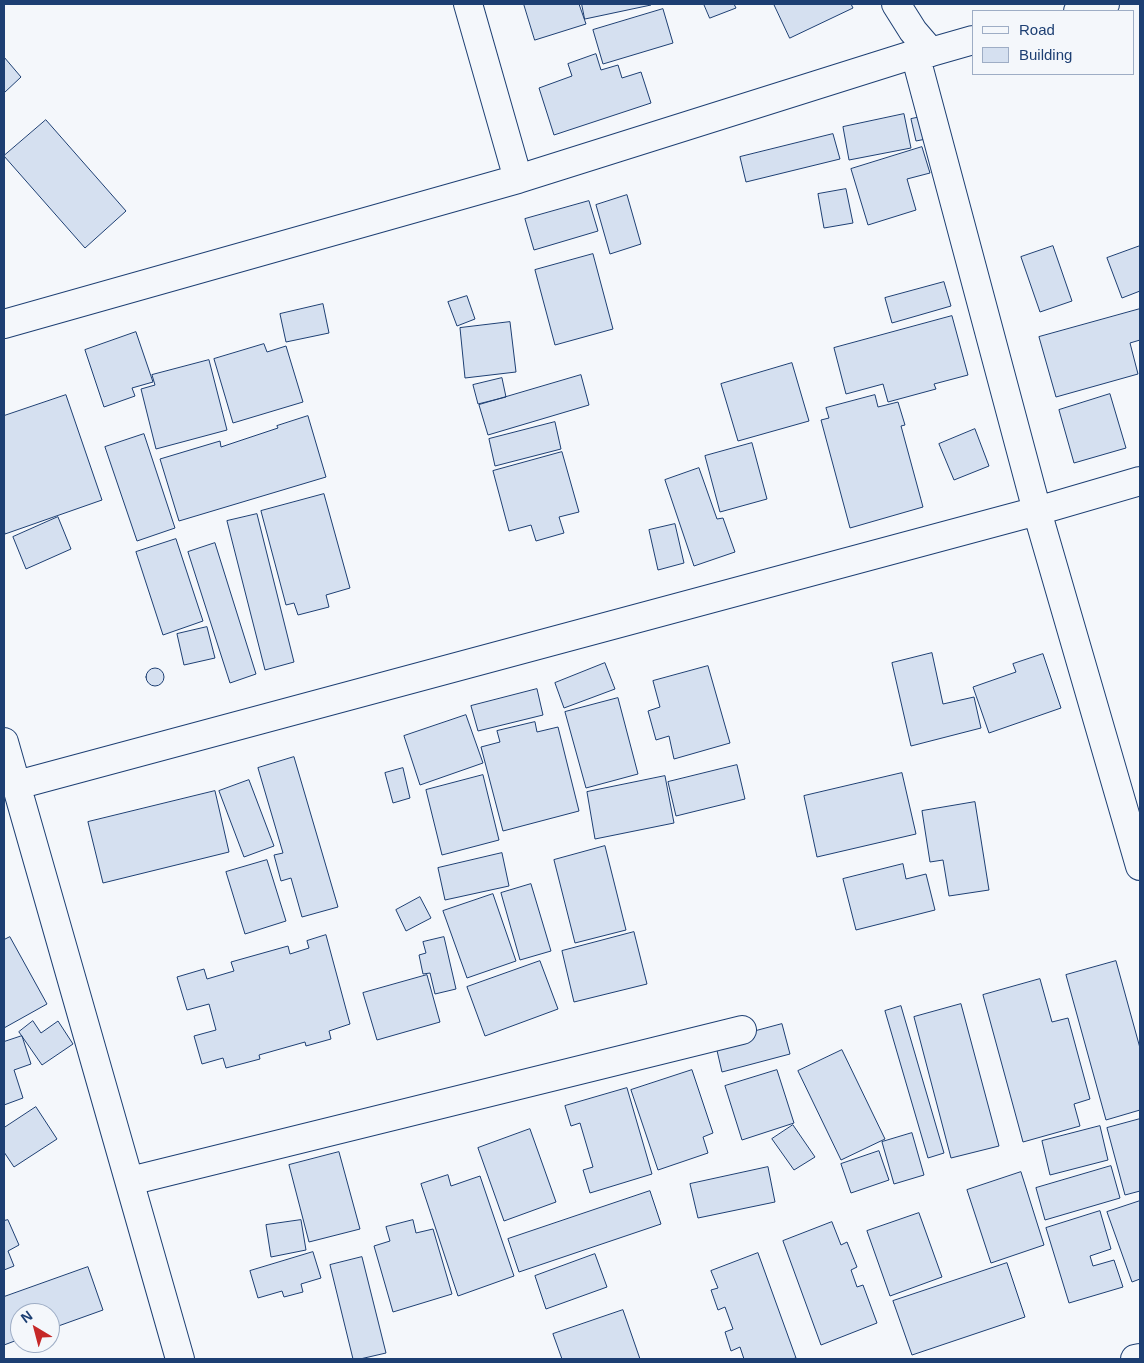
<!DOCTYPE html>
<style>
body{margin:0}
#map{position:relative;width:1144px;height:1363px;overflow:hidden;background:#f4f7fb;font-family:Helvetica,sans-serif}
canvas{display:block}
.frame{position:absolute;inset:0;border:5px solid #1d3f73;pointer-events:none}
.legend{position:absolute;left:972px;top:10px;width:162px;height:65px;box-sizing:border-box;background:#f4f7fb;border:1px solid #9eadc5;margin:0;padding:6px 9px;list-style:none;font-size:15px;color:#1d3f73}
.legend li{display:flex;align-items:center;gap:10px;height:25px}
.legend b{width:25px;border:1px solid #9eadc5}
.north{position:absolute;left:10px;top:1303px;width:50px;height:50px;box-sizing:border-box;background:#f4f7fb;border:1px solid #9eadc5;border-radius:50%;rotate:323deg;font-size:14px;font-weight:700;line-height:20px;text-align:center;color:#1d3f73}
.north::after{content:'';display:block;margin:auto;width:18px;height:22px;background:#c62828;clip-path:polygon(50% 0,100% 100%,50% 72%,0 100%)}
</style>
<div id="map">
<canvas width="1144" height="1363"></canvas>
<div class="frame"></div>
<ul class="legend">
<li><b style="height:6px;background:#f4f7fb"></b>Road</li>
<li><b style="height:14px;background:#d5e0f0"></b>Building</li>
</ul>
<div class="north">N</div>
</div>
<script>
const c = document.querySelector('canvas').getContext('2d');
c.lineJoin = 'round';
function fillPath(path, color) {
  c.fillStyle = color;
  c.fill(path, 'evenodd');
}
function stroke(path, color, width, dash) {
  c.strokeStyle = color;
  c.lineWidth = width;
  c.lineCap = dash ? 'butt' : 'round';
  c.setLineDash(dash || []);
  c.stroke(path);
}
const building = new Path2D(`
 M524 4H579L586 24 535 40Z
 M582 4H651V5L585 19Z
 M704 4H734L736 8 710 18Z
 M774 4H851L853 8 790 38Z
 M663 9 673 43 603 64 593 30Z
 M596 54 601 70 618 65 622 78 641 72 651 103 554 135 539 88 572 76 568 64Z
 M4 57 21 77 4 93Z
 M904 114 911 148 849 160 843 127Z
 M926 116 931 138 916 141 911 119Z
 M46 120 126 211 85 248 4 156Z
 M833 134 840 159 746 182 740 157Z
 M922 147 930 173 907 179 916 210 868 225 851 169Z
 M846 189 853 223 824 228 818 194Z
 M627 195 641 244 610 254 596 205Z
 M589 201 598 231 534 250 525 219Z
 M1053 246 1072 301 1040 312 1021 257Z
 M1140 246V291L1122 298 1107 258Z
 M593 254 613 329 555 345 535 270Z
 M944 282 951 306 892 323 885 298Z
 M467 296 475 319 457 326 448 302Z
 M323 304 329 333 286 342 280 314Z
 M1140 309V340L1130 343 1138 374 1056 397 1039 337Z
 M952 316 968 375 934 384 936 389 888 402 883 384 846 394 834 348Z
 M510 322 516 372 465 378 460 328Z
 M136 332 153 382 132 388 135 396 104 407 85 350Z
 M264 344 267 352 286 346 303 402 233 423 214 359Z
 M209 360 227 430 156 449 141 389 155 385 152 375Z
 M792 363 809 421 738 441 721 384Z
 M581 375 589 405 488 435 479 405Z
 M502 378 506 397 478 404 473 385Z
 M1110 394 1126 448 1074 463 1059 410Z
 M66 395 102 500 5 534 4 530V416Z
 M875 395 878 407 898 402 905 425 901 426 923 507 850 528 821 420 829 418 826 408Z
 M308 416 326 477 179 521 160 459 220 441 221 447 278 428 277 426Z
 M555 422 561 449 495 466 489 439Z
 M975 429 989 466 954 480 939 444Z
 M144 434 175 528 137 541 105 447Z
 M752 443 767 499 720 512 705 456Z
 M562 452 579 512 559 517 564 533 536 541 531 525 509 531 493 471Z
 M699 468 717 519 723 518 735 552 694 566 665 480Z
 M324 494 350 588 326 595 329 607 298 615 294 603 286 605 261 511Z
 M257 514 294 662 265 670 227 521Z
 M58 517 71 549 26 569 13 537Z
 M675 524 684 563 658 570 649 530Z
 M176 539 203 621 163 635 136 552Z
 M215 543 256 674 230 683 188 552Z
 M207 627 215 658 184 665 177 634Z
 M932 653 943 704 974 697 981 728 911 746 892 663Z
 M1043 654 1061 708 989 733 973 687 1016 672 1013 664Z
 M605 663 615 689 564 708 555 683Z
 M708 666 730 743 674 759 669 736 656 740 648 711 660 707 653 681Z
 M146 677a9 9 0 1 1 18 0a9 9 0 1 1-18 0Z
 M537 689 543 715 478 731 471 706Z
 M618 698 638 774 586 788 565 712Z
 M466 715 483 763 420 785 404 736Z
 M535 722 537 732 558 727 579 811 503 831 481 747 500 742 497 731Z
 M294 757 338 907 302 917 291 878 281 881 274 855 283 853 258 768Z
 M737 765 745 799 676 816 668 782Z
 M403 768 410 798 393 803 385 773Z
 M902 773 916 834 817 857 804 796Z
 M483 775 499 840 442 855 426 790Z
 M665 776 674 823 595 839 587 792Z
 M249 780 274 846 244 857 219 791Z
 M215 791 229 852 103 883 88 822Z
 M975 802 989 890 949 896 943 860 930 862 922 811Z
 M605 846 626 930 575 943 554 860Z
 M502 853 509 886 445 900 438 868Z
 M267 860 286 921 245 934 226 872Z
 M903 864 906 879 926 874 935 910 856 930 843 879Z
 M531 884 551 951 520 960 501 893Z
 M493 894 516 961 467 978 443 911Z
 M420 897 431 918 406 931 396 910Z
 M634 932 647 984 574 1002 562 951Z
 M326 935 350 1024 329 1031 331 1039 306 1046 305 1042 259 1055 260 1059 226 1068 223 1058 202 1064 194 1036 216 1030 209 1004 187 1010 177 977 204 969 207 979 234 971 231 962 288 946 290 954 309 948 307 941Z
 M10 937 47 1004 4 1028V940Z
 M444 937 456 989 435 994 430 973 423 974 419 955 426 953 423 942Z
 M540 961 558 1009 485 1036 467 987Z
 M1116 961 1140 1048V1110L1106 1120 1066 975Z
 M427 975 440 1022 377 1040 363 993Z
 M1040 979 1052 1022 1068 1018 1090 1099 1074 1104 1080 1126 1023 1142 983 995Z
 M961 1004 999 1146 951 1158 914 1017Z
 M901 1006 944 1153 928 1158 885 1011Z
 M33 1021 41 1033 58 1021 73 1044 42 1065 19 1032Z
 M782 1024 790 1054 722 1072 715 1042Z
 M22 1036 31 1064 14 1070 23 1098 4 1105V1042Z
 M842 1050 885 1139 841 1160 798 1071Z
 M692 1070 713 1133 703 1137 708 1153 658 1170 631 1090Z
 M777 1070 794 1123 742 1140 725 1086Z
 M627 1088 652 1174 590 1193 583 1170 593 1167 580 1123 571 1126 565 1106Z
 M36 1107 57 1139 14 1167 4 1152V1128Z
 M1140 1119V1191L1125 1195 1107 1128Z
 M793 1125 815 1157 794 1170 772 1139Z
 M1100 1126 1108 1160 1050 1175 1042 1141Z
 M530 1129 556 1202 504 1221 478 1148Z
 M912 1133 924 1175 894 1184 882 1142Z
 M879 1151 889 1180 851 1193 841 1164Z
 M339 1152 360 1229 309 1242 289 1165Z
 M1111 1166 1120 1198 1045 1220 1036 1188Z
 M768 1167 775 1202 698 1218 690 1184Z
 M1021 1172 1044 1245 991 1263 967 1190Z
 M448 1175 451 1186 480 1176 514 1276 458 1296 421 1184Z
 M650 1191 661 1224 519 1272 508 1239Z
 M1140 1201V1279L1132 1282 1107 1212Z
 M1100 1211 1111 1249 1090 1256 1093 1266 1114 1260 1123 1287 1069 1303 1046 1228Z
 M919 1213 942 1277 890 1296 867 1231Z
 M8 1220 19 1245 8 1251 14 1266 4 1270V1221Z
 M301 1220 306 1250 271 1257 266 1225Z
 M413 1220 416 1233 433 1229 452 1294 393 1312 374 1246 390 1241 386 1227Z
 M832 1222 841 1245 847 1242 857 1267 851 1270 857 1287 863 1285 877 1323 821 1345 783 1241Z
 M313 1252 321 1278 301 1284 303 1292 284 1297 282 1291 258 1298 250 1271Z
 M758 1253 796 1358 792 1359H744L740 1347 731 1351 725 1332 733 1329 725 1307 718 1310 711 1290 718 1288 711 1271Z
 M595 1254 607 1287 546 1309 535 1276Z
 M362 1257 386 1353 360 1359H353L330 1265Z
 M1007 1263 1025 1317 912 1355 893 1301Z
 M88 1267 103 1310 50 1329V1313H20V1339L4 1345V1297Z
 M623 1310 640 1359H562L553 1334Z`);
fillPath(building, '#d5e0f0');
stroke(building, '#1d3f73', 1);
const street = new Path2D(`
 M468 4 518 179
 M896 4 913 31 931 52
 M1078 11 1105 4
 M915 54 1037 511 1140 866
 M4 324 518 179 915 54 931 52 973 40
 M4 742 180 1359
 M17 785 1037 511 1140 481
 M130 1181 742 1030
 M1135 1359 1140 1358`);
stroke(street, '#1d3f73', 30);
stroke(street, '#f4f7fb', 28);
</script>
